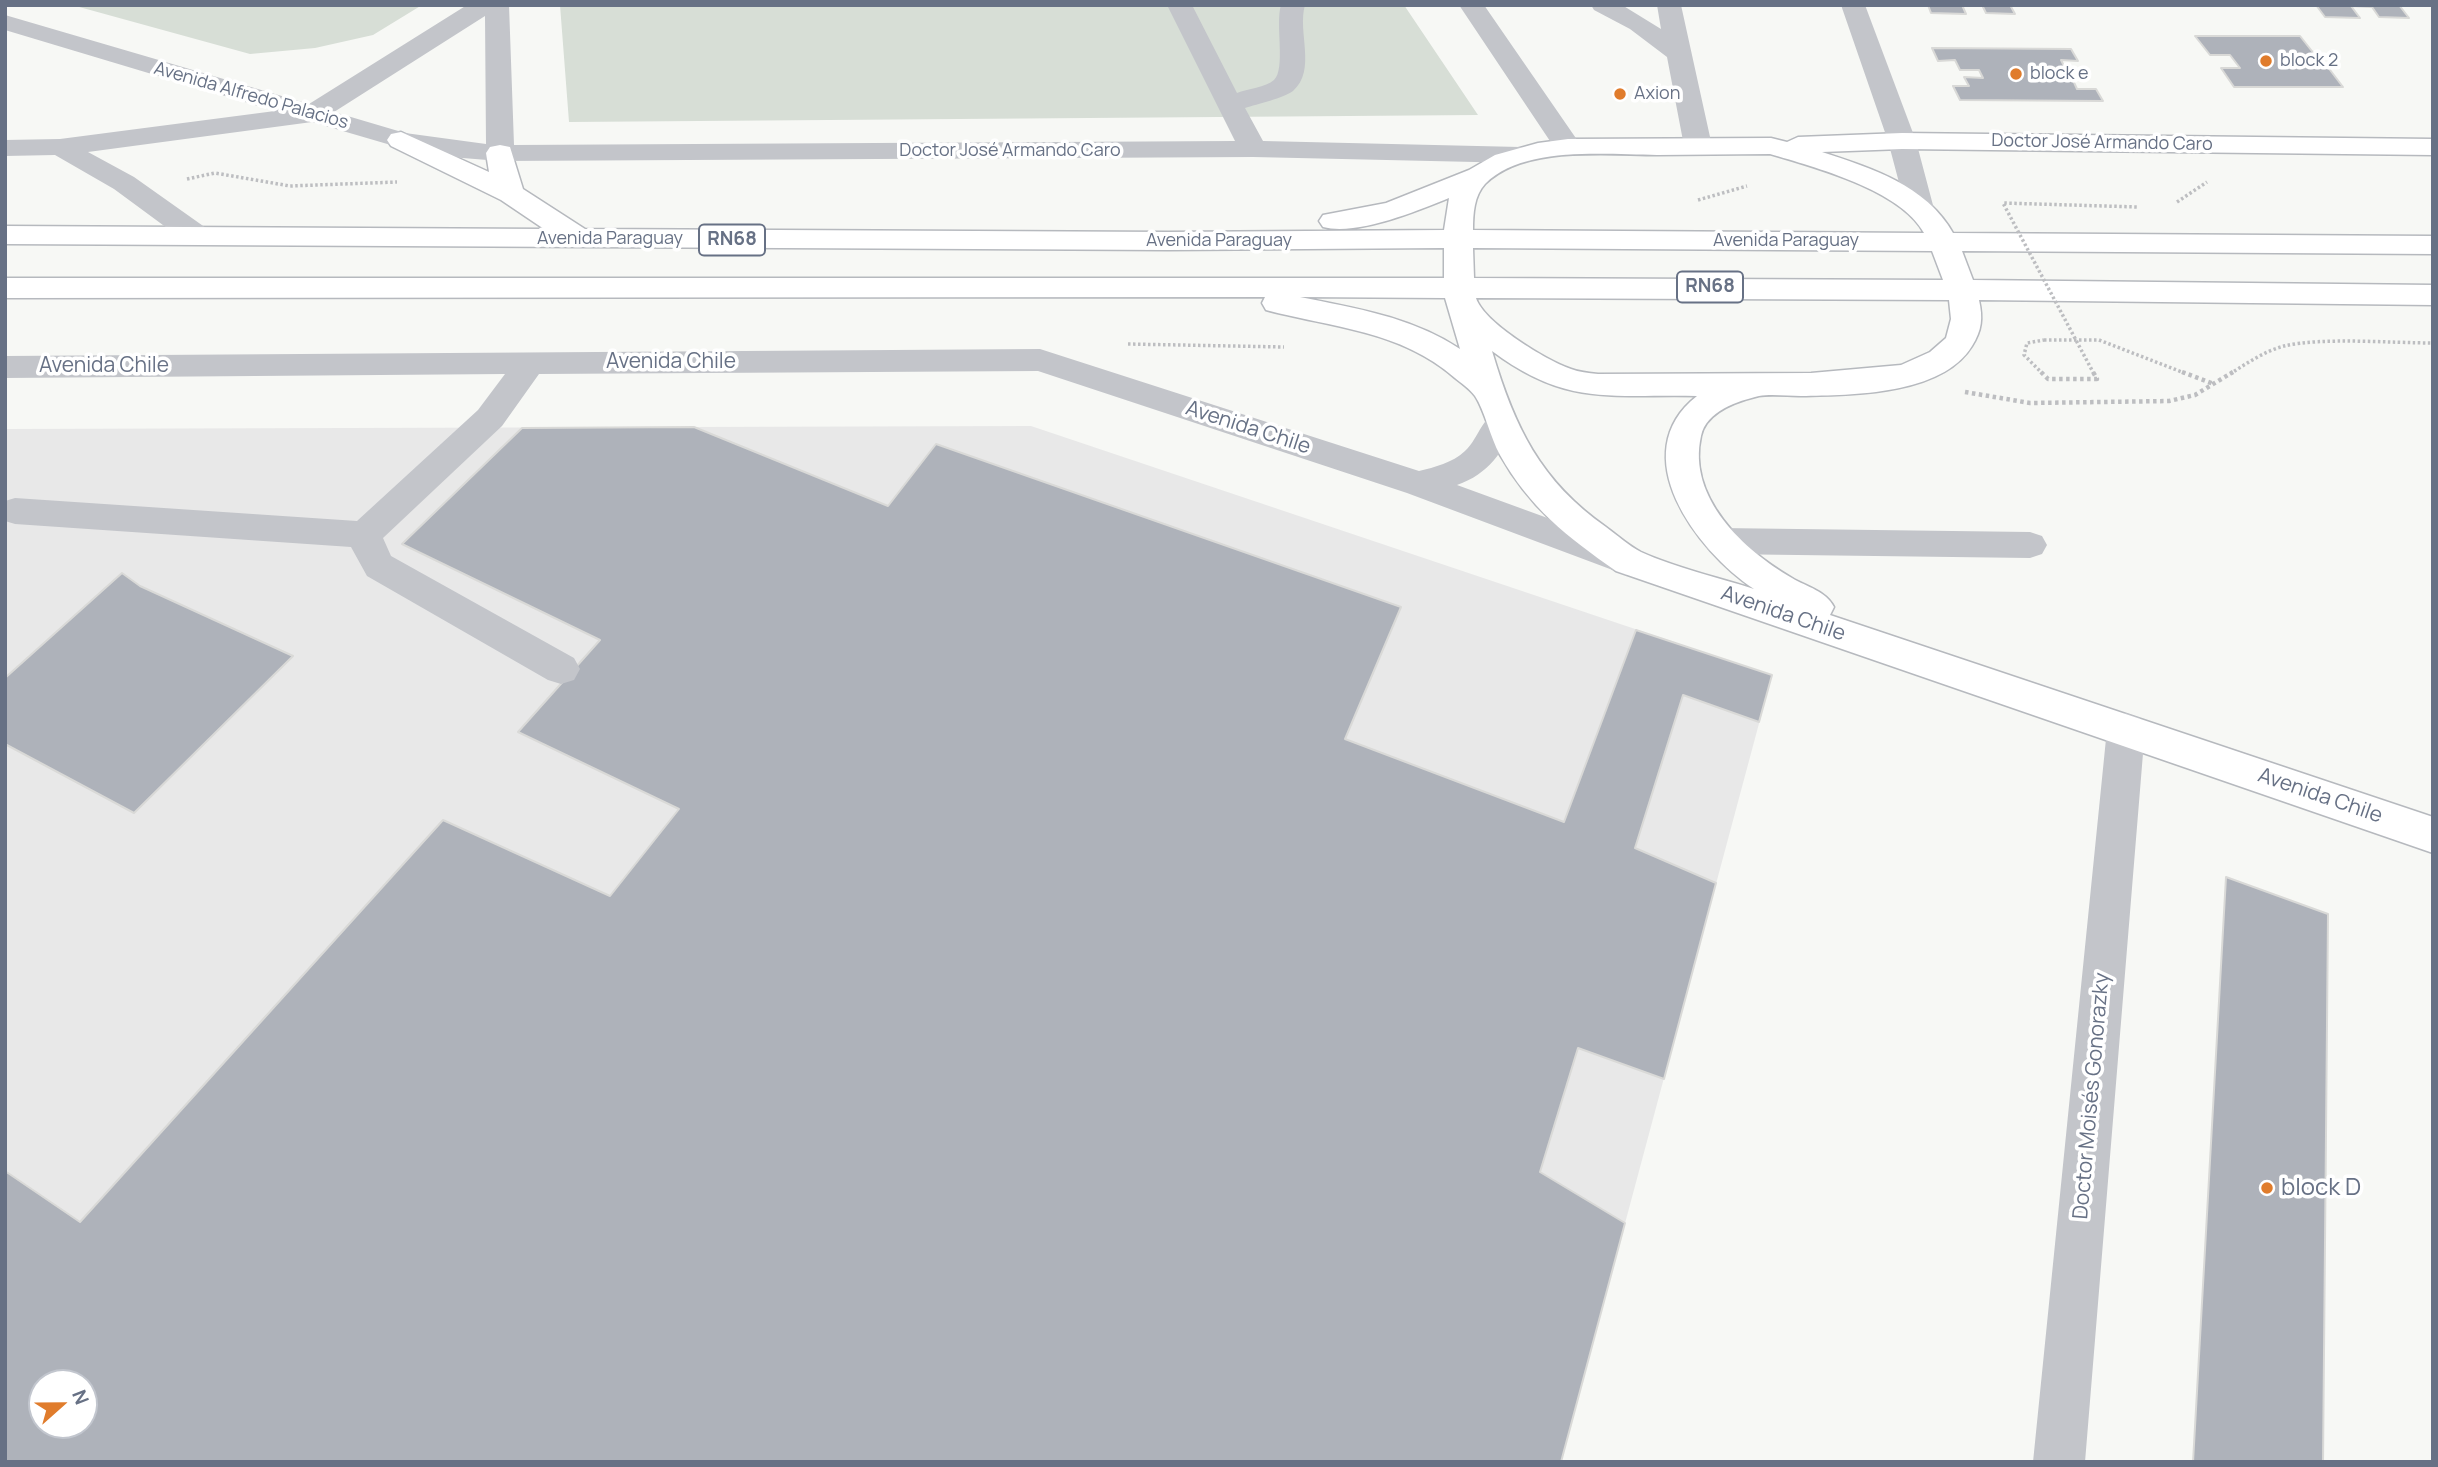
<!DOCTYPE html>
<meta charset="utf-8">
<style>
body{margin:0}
#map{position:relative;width:2438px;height:1467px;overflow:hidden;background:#f7f8f5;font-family:Manrope,sans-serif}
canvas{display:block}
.frame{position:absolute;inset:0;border:7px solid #677185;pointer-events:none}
.north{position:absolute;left:28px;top:1369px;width:70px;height:70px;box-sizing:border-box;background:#fff;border:2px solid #c2c6ce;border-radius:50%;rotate:69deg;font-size:19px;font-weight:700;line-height:28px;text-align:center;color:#677185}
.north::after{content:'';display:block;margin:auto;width:24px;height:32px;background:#e07c2c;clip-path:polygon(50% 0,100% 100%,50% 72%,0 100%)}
</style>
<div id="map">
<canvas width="2438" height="1467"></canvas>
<div class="frame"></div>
<div class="north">N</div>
</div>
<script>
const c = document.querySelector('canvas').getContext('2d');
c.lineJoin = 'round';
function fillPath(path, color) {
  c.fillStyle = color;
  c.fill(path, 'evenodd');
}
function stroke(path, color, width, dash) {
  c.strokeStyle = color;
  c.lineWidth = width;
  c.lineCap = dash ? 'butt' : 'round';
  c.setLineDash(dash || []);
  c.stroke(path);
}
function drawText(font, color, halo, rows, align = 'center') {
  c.font = font + ' Manrope,sans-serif';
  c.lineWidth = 7;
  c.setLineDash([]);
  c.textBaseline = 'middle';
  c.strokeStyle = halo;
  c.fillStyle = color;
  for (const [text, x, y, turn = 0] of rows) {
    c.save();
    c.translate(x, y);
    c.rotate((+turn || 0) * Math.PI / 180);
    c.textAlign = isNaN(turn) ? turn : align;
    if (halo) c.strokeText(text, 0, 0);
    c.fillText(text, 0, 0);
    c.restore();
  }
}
fillPath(new Path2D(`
 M1031 426 1772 675 1561 1462H5V429ZM42 1383H84V1425H42Z`), '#e8e8e8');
fillPath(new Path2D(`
 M72 5H422L373 35 315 48 250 54Z
 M560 5H1404L1478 115 569 122Z`), '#d7ded6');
const building = new Path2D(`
 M1928 5H1962L1966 14 1931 13Z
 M1982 5H2010L2015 14 1986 13Z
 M2316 5H2399L2409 18 2379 17 2372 7 2351 6 2360 18 2325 17Z
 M2195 36H2300L2315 55 2294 56 2303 66H2327L2343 87H2234L2221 68H2240L2230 55H2210Z
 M1932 48 2071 49 2078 61 2061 60 2066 70H2049L2054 79 2072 78 2077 89H2096L2103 101 1960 100 1953 86H1969L1964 77 1983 78 1979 70H1960L1955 60 1938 61Z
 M694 427 888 506 936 444 1401 607 1345 739 1564 822 1636 630 1772 675 1759 722 1683 695 1635 848 1716 883 1664 1079 1578 1048 1540 1172 1625 1223 1561 1462H5V1171L80 1222 443 820 610 896 679 809 518 732 600 640 402 544 522 428ZM42 1383H84V1425H42Z
 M122 573 140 586 293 656 134 813 5 744V678Z
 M2226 877 2328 914 2323 1462H2193Z`);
fillPath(building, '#aeb2ba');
stroke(building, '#d9d9d7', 2);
const major = new Path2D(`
 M401 132 489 172 486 153 490 147 500 145 510 147 523 189 585 229 1168 232 1444 230 1449 198C1417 211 1357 236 1323 227L1319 221 1323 215 1386 203 1469 170 1495 155 1538 143 1568 139 1771 138 1787 142 1798 137 1902 133 2433 139V155L1902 149 1822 152C1871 168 1926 185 1953 233L2433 236V254L1962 251 1973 280 2433 285V305L1979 300C1983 318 1982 330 1972 346 1942 395 1853 395 1801 396 1788 396 1771 394 1759 396 1738 401 1706 411 1701 436 1687 498 1744 550 1792 578 1807 587 1826 591 1834 607L1830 615 2433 817V853L1616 571C1566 536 1530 508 1500 455 1490 437 1485 411 1475 396 1470 389 1461 383 1455 378 1400 330 1333 328 1266 310L1262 303 1265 297 5 298V278H1444V248L1168 250 5 244V226L544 229 501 200 391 146 387 140 391 134ZM1770 154C1814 167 1901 190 1924 233L1473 230C1473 214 1474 196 1485 184 1524 145 1606 155 1657 155 1694 155 1732 154 1770 154ZM1473 248 1932 251 1943 280 1474 278ZM1300 297 1445 298 1460 349C1412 317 1355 308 1300 297ZM1476 298 1949 300 1951 319 1946 338 1930 352 1901 365 1811 373 1598 374C1588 373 1579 372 1571 369 1546 360 1484 323 1476 298ZM1492 351C1567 407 1610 394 1697 396 1623 454 1697 551 1754 589 1717 577 1676 568 1641 552 1629 546 1617 535 1606 527 1540 481 1514 426 1492 351Z`);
stroke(major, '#b6b9be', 3);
stroke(new Path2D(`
 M187 179 215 173 290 186 397 182
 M1698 200 1747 186
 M2177 202 2207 182
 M2044 340H2099L2187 374
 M1128 344 1284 347
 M2230 374C2247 363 2265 351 2284 346 2323 337 2391 343 2433 343`), '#bdbec1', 3.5, [2.5, 2.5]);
stroke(new Path2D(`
 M2182 372 2214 384
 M1965 392 2030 403 2169 401 2195 395 2233 372`), '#bdbec1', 4.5, [3.5, 3.5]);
fillPath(new Path2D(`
 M467 5H509L514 145 1235 141 1167 5H1192L1237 93C1247 89 1266 87 1274 80 1286 69 1275 24 1281 5H1305C1297 32 1317 70 1293 91 1284 98 1257 104 1245 108L1263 141 1520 147 1530 149 1534 155 1530 161 1520 163 1253 157 500 161 450 157 401 148 312 122 88 152 134 177 206 228 211 235 206 242 196 244 186 242 114 189 55 155 5 156V140L60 139 275 111 5 30V15L309 104ZM485 16 486 144 405 133 334 112Z
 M1459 5H1484L1582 147 1578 153 1568 155 1558 153Z
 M1591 5H1622L1661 29 1657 5H1681L1712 146 1708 152 1698 154 1688 152 1684 146 1667 57 1630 29 1594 10Z
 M1841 5H1865L1916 141 1934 209 1930 215 1920 218 1910 215 1906 209 1888 141Z
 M1040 349 1419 471C1435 467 1452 463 1465 451 1483 434 1481 407 1512 416L1516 424C1502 452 1489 474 1457 485L1638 551 1644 561 1638 571 1626 575 1407 493 1038 371 539 374 502 426 383 538 391 556 574 658 580 669 574 680 561 684 548 680 367 576 351 547 15 524 5 521V501L15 498 357 521 478 410 505 374 5 378V356Z
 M1720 528 2030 532 2042 536 2047 545 2042 554 2030 558 1720 554 1708 550 1703 541 1708 532Z
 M2126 713 2140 718 2145 729 2085 1462H2033L2107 729 2112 718Z`), '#c3c5ca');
fillPath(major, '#fff');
stroke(new Path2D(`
 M2043 374 2024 355 2027 343 2044 340
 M2094 374 2003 203 2138 207`), '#bdbec1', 3.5, [2.5, 2.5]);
stroke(new Path2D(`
 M2041 372 2048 379H2097L2093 372`), '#bdbec1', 4.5, [3.5, 3.5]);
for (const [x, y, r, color] of [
 [2266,61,7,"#e07c2c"],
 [2016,74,7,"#e07c2c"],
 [1620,94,7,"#e07c2c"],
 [2267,1188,7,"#e07c2c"]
]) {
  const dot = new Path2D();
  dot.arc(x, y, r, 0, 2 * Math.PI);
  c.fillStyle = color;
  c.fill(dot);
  stroke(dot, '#fff', 2.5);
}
drawText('18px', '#677185', '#fff', [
 ["block 2",2280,61],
 ["block e",2030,74],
 ["Axion",1634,94]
], 'left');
drawText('18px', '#677185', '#fff', [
 ["Avenida Alfredo Palacios",251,96,16],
 ["Doctor José Armando Caro",2102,143,1],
 ["Doctor José Armando Caro",1010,151],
 ["Avenida Paraguay",610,239],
 ["Avenida Paraguay",1219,241],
 ["Avenida Paraguay",1786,241]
]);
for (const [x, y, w] of [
 [732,240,66],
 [1710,287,66]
]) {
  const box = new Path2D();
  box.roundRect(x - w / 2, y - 15.5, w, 31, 5);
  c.fillStyle = '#fff';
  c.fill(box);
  stroke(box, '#677185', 2);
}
drawText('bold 19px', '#677185', null, [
 ["RN68",732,240],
 ["RN68",1710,287]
]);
drawText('21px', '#677185', '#fff', [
 ["Avenida Chile",671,362],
 ["Avenida Chile",104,366],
 ["Avenida Chile",1248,428,18],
 ["Avenida Chile",1783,614,19],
 ["Avenida Chile",2320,796,19],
 ["Doctor Moisés Gonorazky",2092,1096,-85]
]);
drawText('24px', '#677185', '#fff', [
 ["block D",2281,1188]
], 'left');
</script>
